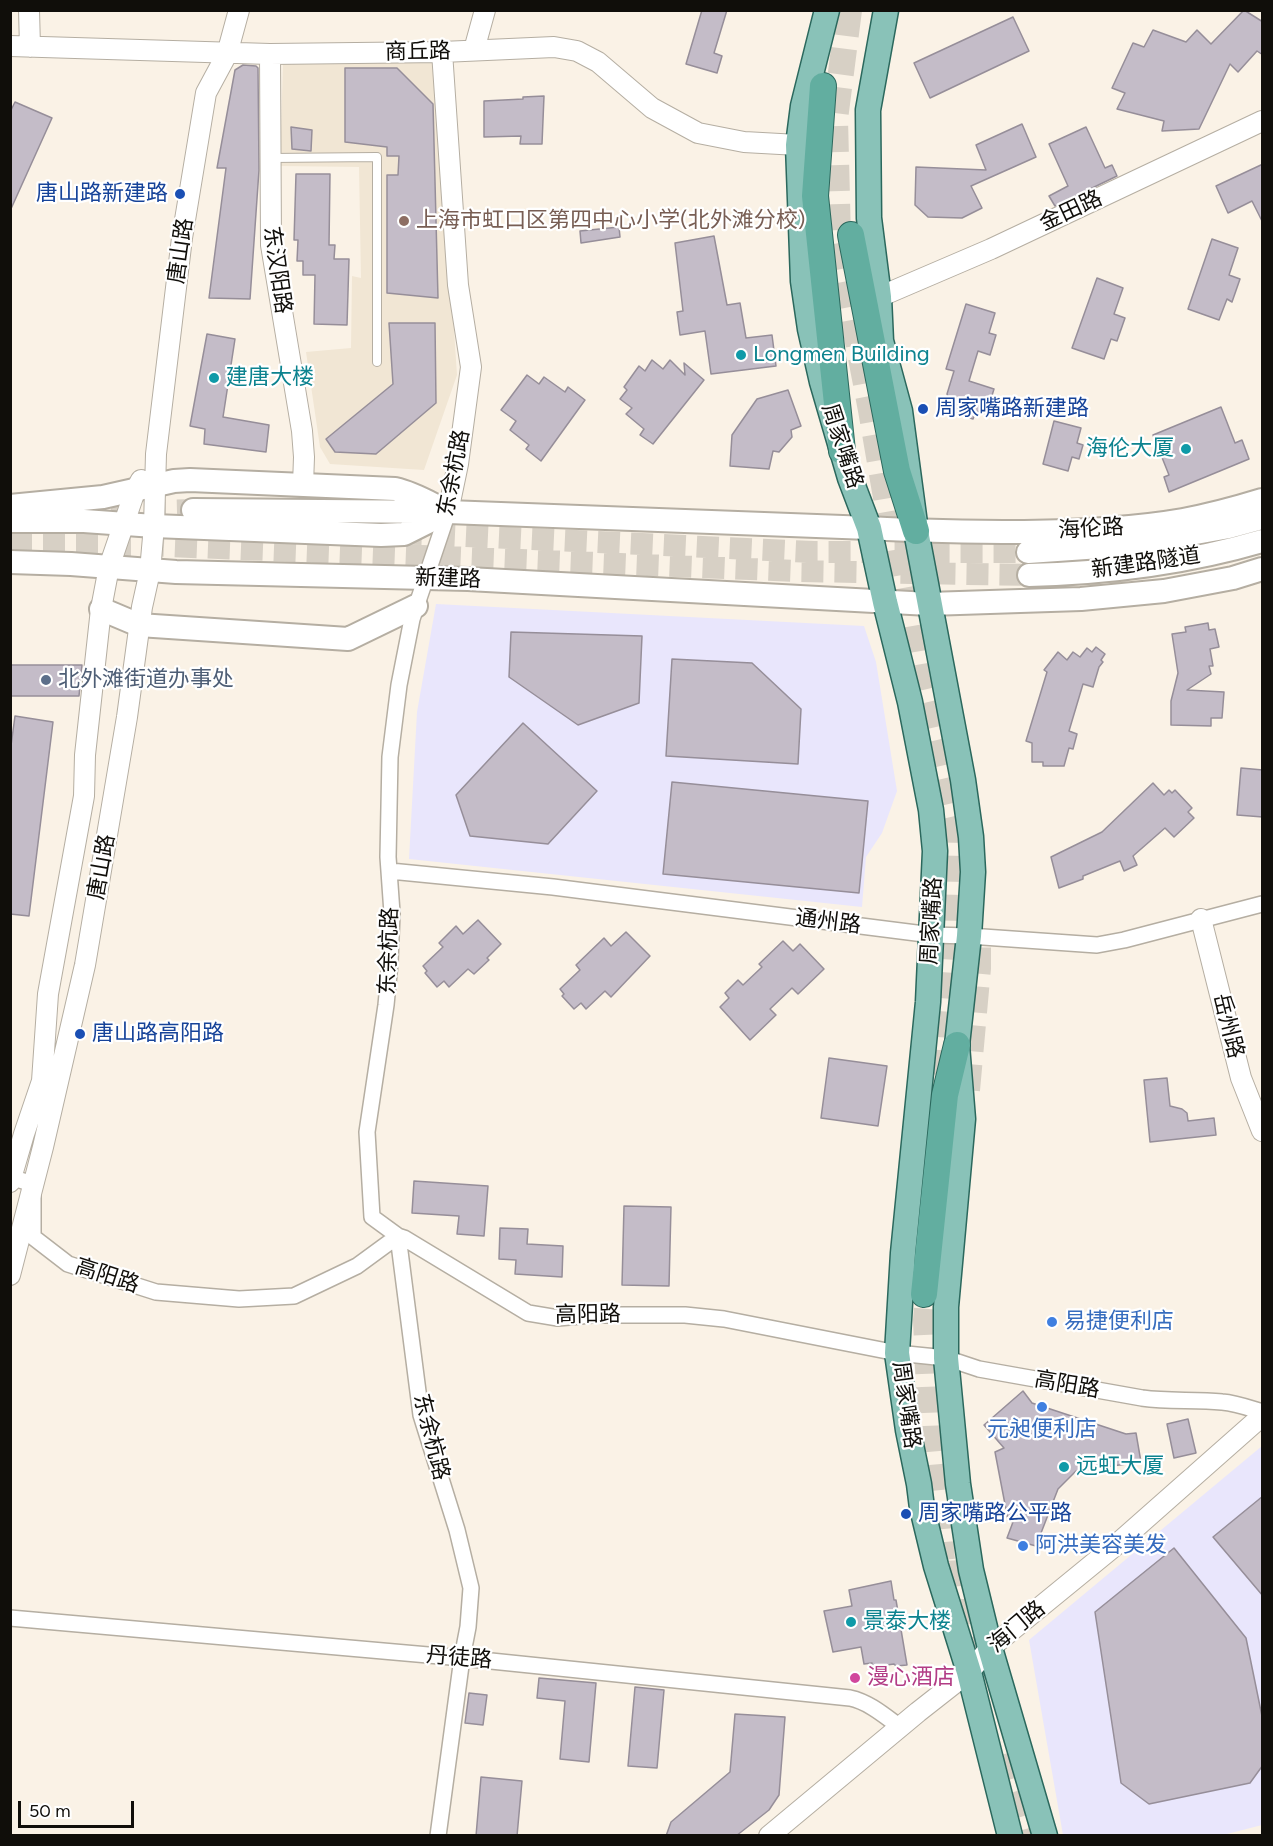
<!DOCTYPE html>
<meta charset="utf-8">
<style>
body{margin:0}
#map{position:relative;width:1273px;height:1846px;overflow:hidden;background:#faf2e6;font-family:Figtree,sans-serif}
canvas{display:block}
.frame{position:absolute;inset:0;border:12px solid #100e0a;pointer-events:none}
.scale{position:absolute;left:18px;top:1801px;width:116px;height:27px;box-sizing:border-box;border:3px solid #100e0a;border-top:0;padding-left:8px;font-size:18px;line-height:21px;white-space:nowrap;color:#100e0a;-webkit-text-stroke:4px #fff;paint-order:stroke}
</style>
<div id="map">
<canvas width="1273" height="1846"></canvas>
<div class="frame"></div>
<div class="scale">50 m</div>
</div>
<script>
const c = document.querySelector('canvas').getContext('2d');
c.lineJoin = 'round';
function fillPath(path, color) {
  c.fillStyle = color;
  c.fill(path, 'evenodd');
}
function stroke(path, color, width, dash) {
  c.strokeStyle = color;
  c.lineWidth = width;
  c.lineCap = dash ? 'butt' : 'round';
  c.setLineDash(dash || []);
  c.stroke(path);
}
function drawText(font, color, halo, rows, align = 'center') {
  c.font = font + ' Figtree,"Noto Sans SC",sans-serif';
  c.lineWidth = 4.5;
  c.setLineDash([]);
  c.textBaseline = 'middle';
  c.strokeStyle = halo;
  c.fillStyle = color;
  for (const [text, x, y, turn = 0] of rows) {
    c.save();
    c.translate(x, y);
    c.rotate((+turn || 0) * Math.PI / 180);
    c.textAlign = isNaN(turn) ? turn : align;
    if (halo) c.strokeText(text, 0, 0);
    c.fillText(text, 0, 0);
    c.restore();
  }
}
fillPath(new Path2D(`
 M436 604 864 626 876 662 897 791 882 833 866 857 862 907 409 859 417 712Z
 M1262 1446V1825L1223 1835H1063L1029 1640Z`), '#e9e6fc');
fillPath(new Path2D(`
 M436 61 457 375 424 470 330 464 320 447 306 352 351 348 352 276 361 278 359 167 280 166 283 63Z`), '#f1e6d4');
const building = new Path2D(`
 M702 10H727L714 53 722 56 717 73 686 64Z
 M1244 10 1263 22V55L1257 51 1238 72 1230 64 1199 129 1162 131 1164 121 1117 109 1125 93 1112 88 1133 43 1144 47 1153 30 1186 42 1197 30 1211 44Z
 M1013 17 1029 51 930 98 914 63Z
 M243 65 256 66 258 68 259 170 250 299 209 298 226 168H217L235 70Z
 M345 68H397L433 104 438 298 387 293V175H398L399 156H387V147L345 142Z
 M544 96 542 144H520L521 136 484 137V101L523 99V97Z
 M15 102 52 118 10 211V112Z
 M1022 124 1036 157 971 186 982 208 962 218 928 217 915 205 916 167 986 170 976 145Z
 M291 127 312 130 311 151 292 149Z
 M1086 127 1105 168 1112 165 1117 176 1055 206 1049 196 1068 186 1049 144Z
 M1263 164V223L1252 201 1228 213 1216 186Z
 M296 174H330L329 245H335L334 259H349L347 325 314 324 315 275H303V261H297L298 240H294Z
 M619 227 620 237 581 243 580 231Z
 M714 236 727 305 740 303 746 338 772 335 776 366 711 374 705 331 680 335 677 312 683 311 675 243Z
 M1212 239 1238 248 1229 275 1240 279 1232 302 1227 299 1219 320 1188 309Z
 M1097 278 1123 288 1114 314 1125 318 1117 341 1111 339 1104 359 1072 348Z
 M966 304 995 313 989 333 996 335 990 355 978 351 969 381 994 389 986 415 976 411 973 419 954 413 947 394 954 371 946 369Z
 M389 323H435L436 403 376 454 335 452 326 439 393 384Z
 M207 334 235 339 223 417 269 425 266 452 204 444 205 429 190 426Z
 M652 360 663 369 670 360 685 375 684 363 704 380 653 444 640 435 644 429 626 414 632 408 620 399 627 390 624 387 639 366 645 371Z
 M527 375 539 384 544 377 565 392 568 387 585 400 541 461 526 449 529 445 510 430 516 421 501 410Z
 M788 390 801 426 791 430 792 437 779 452 773 451 769 469 730 466 732 435 757 399Z
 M1221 407 1235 443 1242 440 1249 459 1169 492 1164 477 1169 475 1153 435Z
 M1054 421 1081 428 1077 443 1083 445 1079 459 1072 457 1068 471 1043 464Z
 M1208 623 1209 630 1215 629 1219 647 1210 649 1213 666H1209L1211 674 1187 690 1224 692 1222 718H1211V726L1171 725V701L1178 673 1172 634 1186 632 1185 627Z
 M511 632 642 636 639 703 578 725 509 677Z
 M1096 647 1105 654 1101 660 1103 662 1099 667 1093 687 1083 684 1069 731 1077 734 1073 749 1069 748 1064 766H1043V762H1032V743L1026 741 1047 672 1044 670 1058 652 1067 660 1073 652 1080 657 1087 648 1092 652Z
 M672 659 752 663 801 709 798 764 666 756Z
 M10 665H82L79 696H10Z
 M15 716 53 722 29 916 10 914V753Z
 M523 723 597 791 548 844 470 836 456 795Z
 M1241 768 1263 770V817L1237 815Z
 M672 782 868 801 859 893 663 874Z
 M1153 783 1164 795 1169 790 1172 793 1175 790 1192 808 1188 812 1194 818 1174 837 1165 828 1133 856 1137 865 1124 871 1120 861 1083 876V879L1059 888 1051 857 1102 832Z
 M478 920 501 944 487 958 489 960 474 974 468 969 449 987 444 981 437 987 425 973 427 971 423 966 443 947 439 943 456 926 463 934Z
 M626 932 650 956 611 997 605 991 586 1009 581 1003 574 1009 562 996 564 994 560 989 580 970 576 965 604 938 611 946Z
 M783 941 793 951 800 944 824 969 798 994 792 988 770 1009 776 1015 750 1040 720 1007 729 998 725 993 738 980 743 985 762 967 759 964Z
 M829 1058 887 1066 878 1126 821 1118Z
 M1167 1078 1170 1106 1182 1109 1187 1113 1188 1121 1214 1118 1216 1135 1150 1142 1144 1080Z
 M414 1181 488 1186 484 1236 457 1234 459 1216 412 1213Z
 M624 1206 671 1207 669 1286 622 1285Z
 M500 1228 528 1229 527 1244 563 1246 562 1277 515 1274 516 1260 499 1259Z
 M1023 1391 1032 1403 1126 1434 1136 1433 1141 1462 1076 1471 1058 1489 1036 1546 1007 1538 1013 1522 1008 1520 995 1452 1004 1448 984 1425Z
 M1188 1419 1196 1453 1174 1458 1167 1424Z
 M1263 1496V1596L1213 1537Z
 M1174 1548 1246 1638 1263 1721V1765L1250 1783 1149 1804 1121 1783 1095 1612Z
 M891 1581 894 1600H896L907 1665 896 1666 894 1664 872 1667V1663L864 1664 861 1647 833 1652 824 1611 852 1606 849 1590Z
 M539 1678 596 1683 589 1762 560 1759 565 1701 537 1698Z
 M635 1687 664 1690 657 1768 628 1766Z
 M469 1693 487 1695 483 1725 465 1723Z
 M735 1714 785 1717 779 1795 769 1810 736 1836H666L671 1822 730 1772Z
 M481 1777 522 1781 517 1836H476Z`);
fillPath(building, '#c4bcc8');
stroke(building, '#968e99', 1.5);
stroke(new Path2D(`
 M78 513 193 510
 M400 533 814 552H1028
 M10 545H142L799 571 1029 575`), '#d7d0c5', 22, [22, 11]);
stroke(new Path2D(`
 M849 10 835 119 838 238 871 410 917 678 954 836 952 939 943 1075
 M967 1090 978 968V932
 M930 1270 926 1320 931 1437 942 1560
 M962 1560 966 1621 977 1665
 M1001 1755 1024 1836`), '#d7d0c5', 26, [26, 13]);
const service = new Path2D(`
 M271 158 377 157V362`);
const minor = new Path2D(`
 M448 512 412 619 399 685 390 757 388 857 392 913 390 963 386 1005 367 1132 372 1217 398 1236 404 1238 528 1313 558 1318 592 1315H685L724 1319 897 1353 946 1358 979 1369 1142 1398C1169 1402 1195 1399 1222 1402 1236 1403 1249 1408 1262 1412
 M390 871 553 887 932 935 969 936 1097 945 1124 940 1262 904
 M10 1177 33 1184V1237L68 1264 156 1292 239 1299 294 1296 357 1266 398 1236
 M398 1236 421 1415 457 1530 471 1588 468 1627 462 1658 438 1836
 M10 1618 462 1658 850 1698C869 1702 885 1716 900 1727`);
const tertiary = new Path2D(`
 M29 10 30 47
 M10 46 270 54 442 52 554 47 577 51 598 62 652 108 698 133 744 142 798 145
 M474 50 485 10
 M442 52 458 285 471 367 458 464 448 512
 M270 54 271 245 302 431 304 457 303 485
 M879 297 991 249 1262 121
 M1201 919 1241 1078 1262 1131
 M10 1182 24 1134 42 1081 48 994 84 796 85 755 101 609 109 567 135 491 141 480
 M10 1275 43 1147 85 965 127 717 142 607 150 571 154 526 156 454 182 238 206 93 227 54 239 10
 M769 1836 918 1712 969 1672 990 1648 1116 1545 1262 1416`);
const secondary = new Path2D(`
 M10 506 103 497 174 481 190 480 395 489C413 493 428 502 444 510
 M193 510 448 512 869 528C921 531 972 532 1024 532 1077 531 1131 529 1183 520 1210 515 1236 508 1262 500
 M10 521H84L154 526 381 535 404 534 444 514
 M1028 552 1129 545 1229 527 1262 518
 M10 562 71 564 176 572 468 579 929 604 1081 599 1164 591 1233 578 1262 569
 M1029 575C1108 573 1187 563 1262 541
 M101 609 139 625 348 639 416 606`);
const primary = new Path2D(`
 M827 10 803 106 798 145 803 281 810 329 822 382 850 478 869 528 885 602 910 702 931 810 935 851 928 1002 903 1253 897 1353 908 1430 919 1484 922 1508 936 1566 969 1672 1010 1836
 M886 10 868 110 869 218 879 297 881 341 900 411 916 531 963 780 971 837 973 872 969 936 957 1045 963 1119 946 1307V1358L958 1484 971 1570 990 1648 1045 1836`);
const trunk = new Path2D(`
 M823 86 815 196 842 451
 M851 235 897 471 916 531
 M924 1294 945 1095 957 1045`);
stroke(service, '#b5aea2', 10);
stroke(minor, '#b5aea2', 18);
stroke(tertiary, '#b5aea2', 22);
stroke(secondary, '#b5aea2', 26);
stroke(primary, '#2b685d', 27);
stroke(trunk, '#2b685d', 28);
stroke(service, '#fff', 8);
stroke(minor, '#fff', 15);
stroke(tertiary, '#fff', 20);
stroke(secondary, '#fff', 22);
stroke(primary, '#89c2b8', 24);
stroke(trunk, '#62aea0', 26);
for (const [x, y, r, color] of [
 [180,194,6,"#1a4fb4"],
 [404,221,6,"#8d6e63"],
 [741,355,6,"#0f9aa8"],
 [214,378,6,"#0f9aa8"],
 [923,409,6,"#1a4fb4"],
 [1186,449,6,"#0f9aa8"],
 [46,680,6,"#5c6f8a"],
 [80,1034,6,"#1a4fb4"],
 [1052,1322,6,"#3f7fe0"],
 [1042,1407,6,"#3f7fe0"],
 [1064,1467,6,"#0f9aa8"],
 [906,1514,6,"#1a4fb4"],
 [1023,1546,6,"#3f7fe0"],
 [851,1622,6,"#0f9aa8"],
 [855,1678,6,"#d1479c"]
]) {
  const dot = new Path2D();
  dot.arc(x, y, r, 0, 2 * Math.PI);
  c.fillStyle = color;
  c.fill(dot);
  stroke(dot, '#fff', 2);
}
drawText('22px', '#100e0a', '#fff', [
 ["商丘路",418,52,-1],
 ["金田路",1071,211,-25],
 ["唐山路",181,251,-82],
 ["东汉阳路",277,270,82],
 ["周家嘴路",842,446,72],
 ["东余杭路",454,473,-79],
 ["海伦路",1091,529,-3],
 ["新建路隧道",1146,563,-8],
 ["新建路",448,579,2],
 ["唐山路",102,867,-80],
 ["周家嘴路",932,921,-87],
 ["通州路",828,922,7],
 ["东余杭路",389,951,-88],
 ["岳州路",1228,1026,76],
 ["高阳路",107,1276,18],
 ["高阳路",588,1315,-1],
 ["高阳路",1067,1385,10],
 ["周家嘴路",906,1405,82],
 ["东余杭路",431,1437,76],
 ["海门路",1017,1627,-40],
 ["丹徒路",459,1658,5]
]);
drawText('22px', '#164399', '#fff', [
 ["唐山路新建路",168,194,"right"],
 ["周家嘴路新建路",935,409],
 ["唐山路高阳路",92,1034],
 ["周家嘴路公平路",918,1514]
], 'left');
drawText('22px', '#785e54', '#fff', [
 ["上海市虹口区第四中心小学(北外滩分校)",416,221]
], 'left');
drawText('22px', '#0d838f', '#fff', [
 ["Longmen Building",753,355],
 ["建唐大楼",226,378],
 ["海伦大厦",1174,449,"right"],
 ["远虹大厦",1076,1467],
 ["景泰大楼",863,1622]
], 'left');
drawText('22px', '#4e5e75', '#fff', [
 ["北外滩街道办事处",58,680]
], 'left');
drawText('22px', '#366cbe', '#fff', [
 ["易捷便利店",1064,1322],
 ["元昶便利店",1042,1430,"center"],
 ["阿洪美容美发",1035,1546]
], 'left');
drawText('22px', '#b23c85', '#fff', [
 ["漫心酒店",867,1678]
], 'left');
</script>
